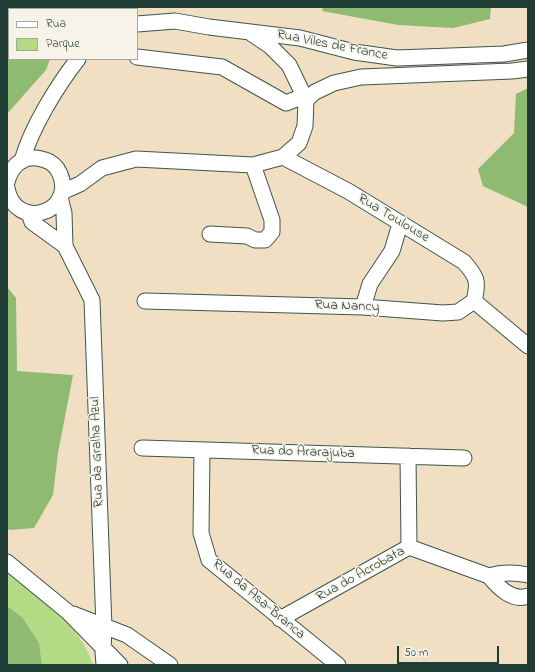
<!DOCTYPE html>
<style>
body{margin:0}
#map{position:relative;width:535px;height:672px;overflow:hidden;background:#f0dfc2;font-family:"Indie Flower",sans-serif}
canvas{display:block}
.frame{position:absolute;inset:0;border:8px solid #1f3d34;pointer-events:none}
.legend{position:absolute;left:8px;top:8px;width:130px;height:52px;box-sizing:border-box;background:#f7f3e8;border:1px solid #a1aaa0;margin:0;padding:5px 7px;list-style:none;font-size:12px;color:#1f3d34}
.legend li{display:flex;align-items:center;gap:8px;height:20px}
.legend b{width:20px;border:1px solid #a1aaa0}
.scale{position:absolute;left:397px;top:646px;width:102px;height:18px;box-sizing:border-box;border:2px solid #1f3d34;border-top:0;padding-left:5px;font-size:12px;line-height:14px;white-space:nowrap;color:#1f3d34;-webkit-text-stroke:3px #f7f3e8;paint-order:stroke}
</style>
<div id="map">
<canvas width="535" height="672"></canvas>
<div class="frame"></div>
<ul class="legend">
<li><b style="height:5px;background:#fff"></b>Rua</li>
<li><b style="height:11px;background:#b3da84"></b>Parque</li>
</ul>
<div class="scale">50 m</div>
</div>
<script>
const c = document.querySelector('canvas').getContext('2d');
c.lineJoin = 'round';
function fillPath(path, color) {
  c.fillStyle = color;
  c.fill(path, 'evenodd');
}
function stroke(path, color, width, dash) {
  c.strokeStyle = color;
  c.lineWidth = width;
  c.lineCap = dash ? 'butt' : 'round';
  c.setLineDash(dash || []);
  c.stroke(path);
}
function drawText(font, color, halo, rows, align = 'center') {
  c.font = font + ' "Indie Flower",sans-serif';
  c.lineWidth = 3;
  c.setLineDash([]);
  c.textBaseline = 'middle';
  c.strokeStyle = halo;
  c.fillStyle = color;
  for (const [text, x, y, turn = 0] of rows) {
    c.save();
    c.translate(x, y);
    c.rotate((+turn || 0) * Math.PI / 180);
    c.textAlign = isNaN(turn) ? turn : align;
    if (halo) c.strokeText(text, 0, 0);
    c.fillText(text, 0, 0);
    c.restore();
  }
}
fillPath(new Path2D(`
 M7 573C39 599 80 623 93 665H42L39 643 22 617 7 606Z`), '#b3da84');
fillPath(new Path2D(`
 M7 7H71V9H9V59H50L46 70 7 114Z
 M323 7H491L490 19 453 28 398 25 322 11Z
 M528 88V207L483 186 478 169 514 133 516 94Z
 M7 287 16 298 17 371 73 375 58 453 53 495 34 528 10 530 7 529Z
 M7 606 22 617 39 643 42 665H7Z`), '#8eba72');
const minor = new Path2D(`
 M137 24 175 21 209 27 300 38 354 52 397 58 504 54 528 50
 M137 57 222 67 286 103 304 96
 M306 100 315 92 334 83 361 77 512 71 528 69
 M283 157 348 191 464 262C477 277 479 281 474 301
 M22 161C31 128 57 86 78 59
 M7 182C12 163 26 153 45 160 52 162 57 167 60 174 76 213 15 232 7 188
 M62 192 80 184 102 168 136 159 253 165 283 157 299 143 305 126 306 100 289 65 270 46 252 34
 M60 197 64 213 65 246 92 300 104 627 103 652 104 665
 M29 213 32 222 65 246
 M210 234 247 236 255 240H265L272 232V220L253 165
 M145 301 363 307 443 313 458 312 474 301 528 346
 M363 307 370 284 392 251 400 224
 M142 448 464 458
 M202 450 201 533 209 560 338 665
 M408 456 409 547
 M7 562 68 612 120 665
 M489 576C502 572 514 572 528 575
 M73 614 127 635 170 665
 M280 619 409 547 489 576C498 587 512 602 528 596`);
stroke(minor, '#3e5549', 17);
stroke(minor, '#fff', 15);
drawText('14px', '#1f3d34', '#f7f3e8', [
 ["Rua Viles de France",332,46,11],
 ["Rua Toulouse",393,219,31],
 ["Rua Nancy",347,307,2],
 ["Rua da Gralha Azul",98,452,-92],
 ["Rua do Ararajuba",303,453,2],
 ["Rua do Acrobata",361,575,-29],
 ["Rua da Asa-Branca",258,600,40]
]);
</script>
